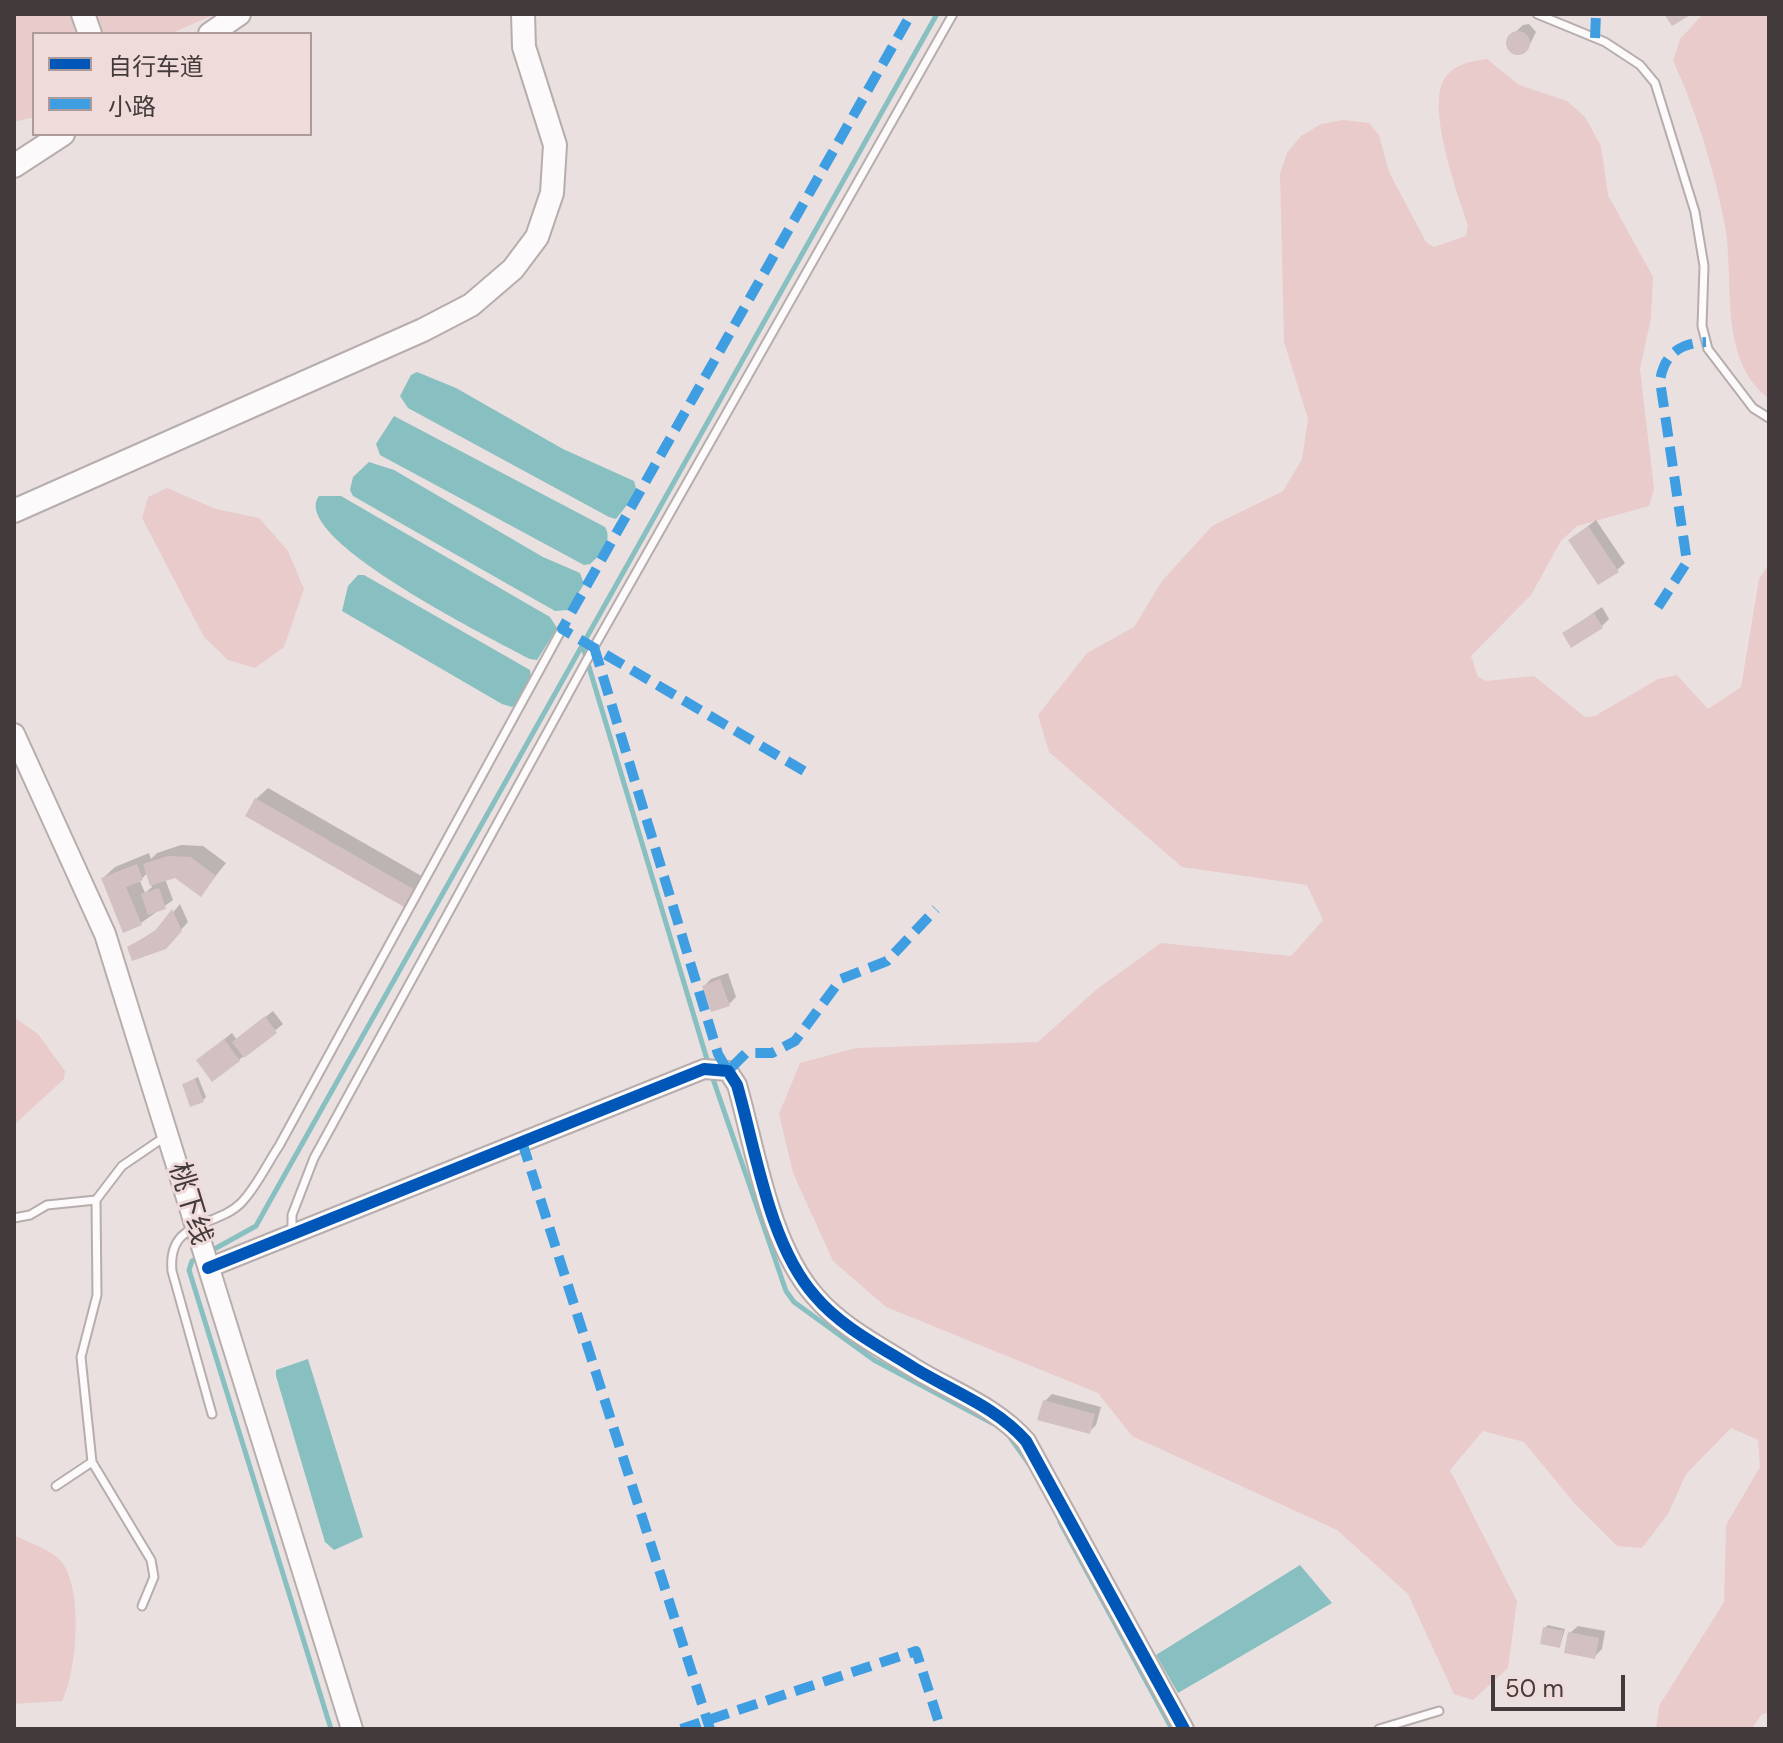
<!DOCTYPE html>
<meta charset="utf-8">
<style>
body{margin:0}
#map{position:relative;width:1783px;height:1743px;overflow:hidden;background:#ebe0e0;font-family:"DM Sans","Noto Sans SC",sans-serif}
canvas{display:block}
.frame{position:absolute;inset:0;border:16px solid #433b3b;pointer-events:none}
.legend{position:absolute;left:32px;top:32px;width:280px;height:104px;box-sizing:border-box;background:#f0dbdb;border:2px solid #ab9b9b;margin:0;padding:10px 14px;list-style:none;font-size:24px;color:#433b3b}
.legend li{display:flex;align-items:center;gap:16px;height:40px}
.legend b{width:40px;border:2px solid #ab9b9b}
.scale{position:absolute;left:1491px;top:1675px;width:134px;height:36px;box-sizing:border-box;border:4px solid #433b3b;border-top:0;padding-left:10px;font-size:24px;line-height:28px;white-space:nowrap;color:#433b3b;-webkit-text-stroke:6px #f0dbdb;paint-order:stroke}
</style>
<div id="map">
<canvas width="1783" height="1743"></canvas>
<div class="frame"></div>
<ul class="legend">
<li><b style="height:10px;background:#0057b8"></b>自行车道</li>
<li><b style="height:10px;background:#3f9ee2"></b>小路</li>
</ul>
<div class="scale">50 m</div>
</div>
<script>
const c = document.querySelector('canvas').getContext('2d');
c.lineJoin = 'round';
function fillPath(path, color) {
  c.fillStyle = color;
  c.fill(path, 'evenodd');
}
function stroke(path, color, width, dash) {
  c.strokeStyle = color;
  c.lineWidth = width;
  c.lineCap = dash ? 'butt' : 'round';
  c.setLineDash(dash || []);
  c.stroke(path);
}
function drawText(font, color, halo, rows, align = 'center') {
  c.font = font + ' "DM Sans","Noto Sans SC",sans-serif';
  c.lineWidth = 6;
  c.setLineDash([]);
  c.textBaseline = 'middle';
  c.strokeStyle = halo;
  c.fillStyle = color;
  for (const [text, x, y, turn = 0] of rows) {
    c.save();
    c.translate(x, y);
    c.rotate((+turn || 0) * Math.PI / 180);
    c.textAlign = isNaN(turn) ? turn : align;
    if (halo) c.strokeText(text, 0, 0);
    c.fillText(text, 0, 0);
    c.restore();
  }
}
fillPath(new Path2D(`
 M14 14H215L170 34H34V117L14 122Z
 M1703 14H1769V399C1717 358 1735 283 1725 226 1716 176 1695 107 1673 61L1680 39Z
 M1487 59 1519 85 1567 101 1585 117 1601 146 1608 195 1653 277 1651 318 1640 369 1654 489 1649 506 1577 526 1561 541 1531 595 1471 656 1478 677 1487 681 1534 676 1585 717 1595 716 1658 679 1677 675 1708 709 1741 687 1759 579 1769 564V1712L1761 1715 1752 1729H1656L1659 1706 1724 1602 1726 1525 1760 1467 1758 1440 1731 1428 1686 1474 1668 1514 1642 1548 1617 1546 1574 1503 1524 1442 1483 1431 1450 1470 1517 1601 1508 1668 1473 1700 1454 1694 1408 1594 1337 1530 1132 1436 1098 1393 886 1307 833 1261 793 1173 779 1114 800 1063 856 1048 1038 1042 1097 989 1161 943 1291 956 1323 920 1307 885 1182 867 1049 752 1038 715 1087 653 1134 627 1162 581 1212 526 1283 491 1302 459 1308 419 1284 342 1280 174 1287 153 1301 136 1321 124 1343 120 1369 123 1379 135 1389 172 1426 242 1434 247 1466 236 1468 226C1458 194 1423 102 1447 75 1458 63 1472 61 1487 59Z
 M167 488 216 509 259 518 288 551 304 589 284 647 255 668 228 660 204 637 142 518 148 497Z
 M14 1017 38 1034 65 1071 64 1079 14 1125Z
 M14 1535C27 1542 47 1548 58 1558 85 1582 77 1674 62 1701L14 1704Z`), '#e9cbcb');
fillPath(new Path2D(`
 M417 372 456 388 563 449 634 481 637 492 616 519 609 517 408 408 400 396 411 375Z
 M394 416 605 527C613 540 601 555 590 564L584 565 380 455 376 444Z
 M369 462 394 470 543 557 580 573 584 584 568 610 555 611 353 496 350 490 353 477Z
 M319 496H341L550 617 557 628 537 660 530 659C497 641 287 538 319 496Z
 M358 575H364L530 670 531 677 516 705 512 707 502 704 342 611 348 586Z
 M308 1359 363 1537 334 1550 325 1542 276 1376V1370Z
 M1300 1565 1332 1603 1178 1693 1156 1655Z`), '#88bfc0');
fillPath(new Path2D(`
 M1529 24 1536 32 1530 44 1523 52H1513L1508 48 1509 38 1523 25Z
 M1596 520 1625 563 1617 570 1570 540Z
 M1602 607 1609 619 1602 626 1564 633Z
 M268 788 425 878 416 894 404 905 256 799Z
 M181 845 203 846 226 863 201 894 175 875 165 879 173 900 141 923 103 878 115 867 149 853 151 859 157 853ZM148 872 152 887 145 893 140 881Z
 M180 904 188 922 173 939 129 947 161 927Z
 M728 973 736 997 729 1004 704 986 711 979Z
 M273 1011 283 1024 239 1060H198L232 1033 237 1040Z
 M198 1077 206 1097 203 1100 184 1084Z
 M1052 1394 1101 1407 1096 1425 1089 1432 1045 1401Z
 M1548 1625 1565 1629 1560 1646 1545 1628Z
 M1578 1626 1605 1631 1602 1649 1595 1656 1570 1633Z`), '#0003');
stroke(new Path2D(`
 M583 647 709 1066
 M712 1076 786 1291 794 1302 874 1360 992 1423
 M209 1252 256 1226 266 1208 937 14
 M201 1257 192 1261 189 1270 331 1729
 M1007 1433 1029 1464
 M1060 1522 1172 1729`), '#88bfc0', 5);
fillPath(new Path2D(`
 M1664 14H1692L1672 26Z
 M1506 43a12 12 0 1 1 24 0a12 12 0 1 1-24 0Z
 M1588 526 1619 572 1598 585 1568 540Z
 M1594 613 1603 628 1571 648 1562 633Z
 M255 798 415 890 404 907 245 816Z
 M168 856 191 857 216 876 201 897 175 878 150 886 143 864Z
 M137 864 143 880 126 887 142 925 123 933 101 878Z
 M159 888 166 909 148 915 141 894Z
 M172 909 182 931 166 949 132 961 127 947 154 932Z
 M720 979 730 1006 711 1012 702 986Z
 M265 1016 277 1033 244 1058 232 1042Z
 M224 1039 240 1061 212 1082 196 1060Z
 M195 1079 204 1102 190 1107 182 1084Z
 M1043 1400 1095 1414 1090 1434 1037 1420Z
 M1543 1627 1563 1631 1560 1648 1540 1644Z
 M1568 1632 1599 1638 1595 1659 1564 1653Z`), '#d3c1c1');
const service = new Path2D(`
 M1537 14 1605 42 1640 65 1655 83 1695 212 1704 266 1702 326 1708 349 1753 408 1769 418
 M14 1218 30 1215 47 1205 96 1200
 M292 1232V1215L314 1158 594 647 953 14
 M212 1414 172 1271C167 1219 216 1228 241 1203 256 1188 267 1164 279 1146L562 629
 M92 1462 151 1560 154 1577 142 1606
 M56 1486 92 1462 81 1357 97 1295 96 1200 122 1166 166 1136
 M1379 1729 1439 1711`);
const tertiary = new Path2D(`
 M208 1268 704 1069 728 1071 737 1085C756 1151 769 1244 815 1296 841 1327 881 1347 914 1368 953 1392 995 1406 1026 1441L1184 1729`);
const secondary = new Path2D(`
 M14 734 105 934 352 1729`);
const trunk = new Path2D(`
 M83 14 90 34
 M210 34 239 14
 M14 166 63 134
 M14 511 423 330 471 305 513 269 537 237 552 193 555 145 524 47 523 14`);
stroke(service, '#b7adad', 11);
stroke(tertiary, '#b7adad', 22);
stroke(secondary, '#b7adad', 24);
stroke(trunk, '#b7adad', 26);
stroke(service, '#fcfafa', 7);
stroke(tertiary, '#fcfafa', 18);
stroke(secondary, '#fcfafa', 20);
stroke(trunk, '#fcfafa', 22);
stroke(new Path2D(`
 M1595 38 1596 14
 M1658 607 1687 562 1660 381C1664 354 1680 343 1706 342
 M594 647 718 1054 728 1071 746 1053H772L795 1041 841 979 887 961 936 909
 M804 771 562 629 911 14
 M522 1142 710 1729
 M681 1729 916 1651 941 1729`), '#3f9ee2', 10, [20, 10]);
stroke(new Path2D(`
 M208 1268 704 1069 728 1071 737 1085C756 1151 769 1244 815 1296 841 1327 881 1347 914 1368 953 1392 995 1406 1026 1441L1184 1729`), '#0057b8', 12);
drawText('28px', '#433b3b', '#f0dbdb', [
 ["桃下线",189,1204,73]
]);
</script>
